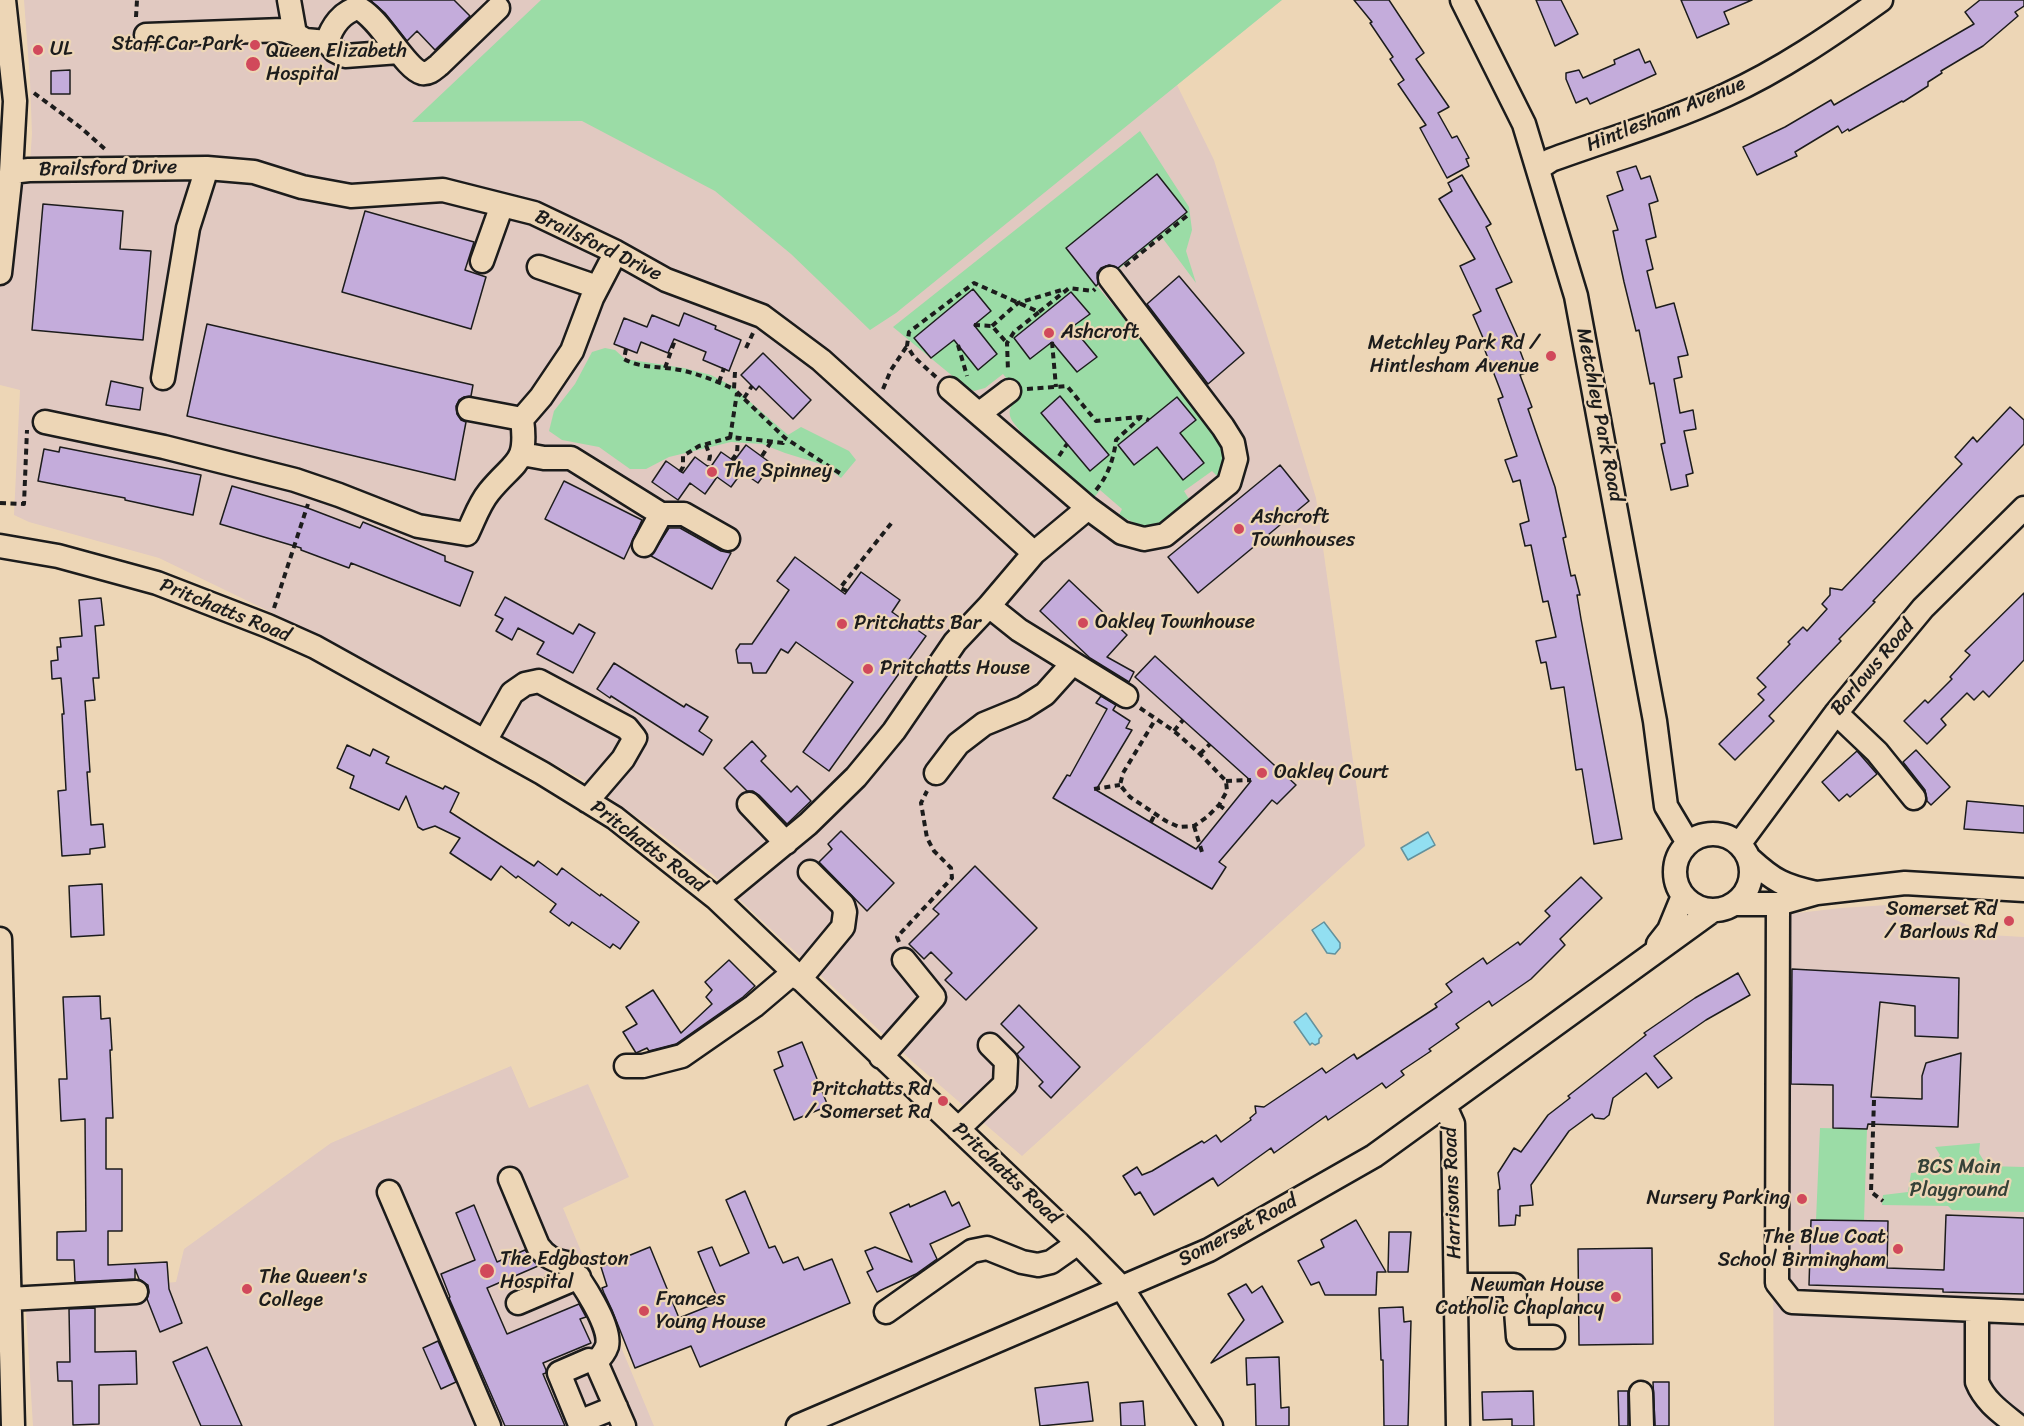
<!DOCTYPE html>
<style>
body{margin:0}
canvas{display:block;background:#edd6b6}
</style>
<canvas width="2024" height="1426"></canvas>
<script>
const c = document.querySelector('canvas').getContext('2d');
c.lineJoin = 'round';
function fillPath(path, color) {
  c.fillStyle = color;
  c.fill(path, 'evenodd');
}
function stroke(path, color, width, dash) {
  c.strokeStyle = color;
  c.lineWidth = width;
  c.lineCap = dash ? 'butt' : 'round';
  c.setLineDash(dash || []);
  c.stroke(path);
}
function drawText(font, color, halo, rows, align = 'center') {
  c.font = font + ' Sriracha,sans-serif';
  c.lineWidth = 4.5;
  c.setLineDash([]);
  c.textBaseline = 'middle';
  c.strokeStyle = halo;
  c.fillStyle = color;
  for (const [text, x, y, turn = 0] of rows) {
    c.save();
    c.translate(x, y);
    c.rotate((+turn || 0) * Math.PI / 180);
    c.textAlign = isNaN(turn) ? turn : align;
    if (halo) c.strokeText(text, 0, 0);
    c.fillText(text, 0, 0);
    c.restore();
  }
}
fillPath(new Path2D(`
 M24 0H1282L1177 85 1214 160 1316 498 1365 846 1022 1156 914 1063 712 874 654 829 585 781 320 636 159 558 29 522 14 515 20 390 0 385V175L29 176 32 134 30 80Z
 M1919 903 1989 935 2024 937V1426H1774L1771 920 1789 914 1841 908Z
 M511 1066 529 1108 588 1084 629 1177 563 1208 654 1426H33L25 1296 176 1282 184 1249 331 1143Z`), '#e1c9c1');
fillPath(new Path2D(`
 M541 0H1282L896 313 870 330 791 254 715 191 582 121 412 122Z
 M1140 131 1189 207 1192 230 1186 251 1196 283 1161 236 1097 286 1189 397 1223 445 1226 457 1224 469 1218 477 1212 471 1184 491 1189 499 1158 525 1144 528 1119 515 1122 509 1100 490 1093 499C1078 484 1014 432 1010 416 1008 407 1014 401 1020 396L1003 374 985 388 974 391 961 383 893 327Z
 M605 348 615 350 625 359 684 368 711 375 732 386 788 435 801 427 849 451 856 460 841 478 824 465 785 453 762 444 731 442 669 457 646 469H630L599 447 562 440 549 431 554 411 575 384 592 352Z
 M1820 1128 1867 1129 1864 1221 1816 1220Z
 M1980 1143 1979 1153 1987 1166 2024 1167V1212L1952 1210 1948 1206 1882 1205 1883 1195 1908 1192 1911 1173 1929 1171 1940 1155 1935 1147Z`), '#9bdca6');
const water = new Path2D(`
 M1428 832 1435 845 1408 860 1401 848Z
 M1324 922 1340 943V948L1335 954 1327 953 1312 930Z
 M1306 1013 1322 1036 1319 1039V1043L1315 1045 1312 1043 1310 1045 1294 1022Z`);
fillPath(water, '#92dff1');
stroke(water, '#63919c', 1.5);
const building = new Path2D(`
 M370 0H454L470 16 435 50 417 31 407 41 385 13Z
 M1354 0H1389L1424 53 1416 59 1449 107 1438 113 1452 138 1457 136 1469 158 1466 159 1469 166 1447 178 1420 128 1426 125 1398 84 1404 80 1390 59 1393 57 1370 23 1372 22Z
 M1536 0H1561L1578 34 1555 46Z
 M1681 0H1752L1724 12 1729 24 1697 38Z
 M1980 0H2024V6L2015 12 2018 16 1983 46 1941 71 1942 73 1928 82V86L1903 102 1902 101 1849 131 1848 129 1842 133 1838 126 1795 152 1797 156 1757 175 1743 147 1785 127 1831 100 1834 105 1974 24 1965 12Z
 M1639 49 1645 63 1650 61 1656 74 1590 104 1587 98 1576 103 1566 79V73L1579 70 1583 78 1615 64 1614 60Z
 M70 70V94H51V71Z
 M1636 166 1641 179 1650 176 1658 201 1649 204 1656 237 1646 240 1653 269 1647 271 1656 308 1674 303 1688 355 1678 357 1682 377 1674 379 1680 413 1693 410 1696 429 1684 431 1693 473 1686 475 1688 486 1671 490 1661 444 1665 443 1654 383 1650 384 1639 330 1636 331 1624 282 1613 231 1618 230 1607 196 1623 190 1617 172Z
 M1157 174 1187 212 1118 268 1109 265 1101 268 1097 273 1098 284 1096 286 1066 248Z
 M1462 175 1491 224 1486 227 1512 282 1496 289 1522 347 1519 348 1528 372 1520 375 1532 407 1528 409 1555 487 1566 537 1563 538 1571 576 1575 575 1580 595H1577L1581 619 1622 839 1594 844 1582 769 1576 770 1564 687 1551 689 1546 662 1541 663 1536 641 1556 637 1548 601 1543 602 1531 545 1525 546 1520 524 1529 521 1520 480 1513 482 1505 460 1517 456 1498 399 1503 397 1484 348 1487 347 1473 315 1481 311 1460 266 1475 259 1439 199 1452 191 1448 183Z
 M43 204 123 211 120 249 151 251 143 340 32 330Z
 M365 211 474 242 465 270 486 277 471 329 342 292Z
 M1179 276 1244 353 1208 384 1147 304Z
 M973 289 991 311 974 325 997 354 978 370 954 340 931 358 914 338Z
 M1071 292 1090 314 1072 327 1097 357 1077 372 1052 342 1030 359 1014 338Z
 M684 313 716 326 715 329 741 340 729 371 703 360 706 352 674 339 668 353 641 342 637 353 614 344 624 318 647 327 652 315 679 326Z
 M207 324 473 385 471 396 464 397 459 400 456 406 457 414 461 420 466 422 455 480 187 416Z
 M763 353 811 400 793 419 759 386 756 390 741 375Z
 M111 381 143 388 140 410 106 405Z
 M1060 396 1109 455 1090 471 1041 413Z
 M1177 397 1196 420 1180 433 1204 463 1183 480 1157 447 1134 465 1118 445Z
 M2010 407 2024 420V444L1873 601 1875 602 1839 639 1841 641 1769 716 1774 721 1735 760 1719 744 1764 700 1758 694 1766 687 1757 678 1790 644 1788 642 1803 627 1807 631 1827 609 1822 604 1830 595V588L1842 590 1962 464 1955 457 1973 437 1977 442Z
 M746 445 772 464 758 483 742 472 731 487 717 477 705 494 690 483 678 500 652 482 666 461 683 473 695 457 710 468 721 452 734 461Z
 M60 447 201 475 193 515 125 500V498L38 481 44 449 59 452Z
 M1280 465 1309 501 1198 593 1168 557Z
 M564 481 642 520 624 559 545 519Z
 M232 486 305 507 360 528 363 522 445 556V561L473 572 460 606 351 563 349 568 301 550V548L220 524Z
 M669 528H680L721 551 731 553 712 589 651 556Z
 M795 557 845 594 861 572 900 600 892 612 926 636 829 771 803 752 853 682 796 642 788 653 781 649 766 673H753L751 663H738L736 650 740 644H752L789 590 777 581Z
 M1069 580 1127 635 1107 657 1134 672 1129 682 1090 658 1040 611Z
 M2024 593V660L1989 697 1983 691 1974 700 1967 693 1941 719 1946 725 1927 744 1904 721 1925 700 1928 703 1952 679 1950 677 1970 655 1965 651Z
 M505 597 573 634 579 624 595 633 573 673 537 654 544 642 518 628 512 640 496 631 503 619 495 615Z
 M101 598 104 625 95 626 99 678H93L95 700 85 701 90 772H87L91 825 103 824 105 847 90 849V854L62 856 58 791 66 790 62 714H64L61 678 52 679 51 661 58 660 57 647H61L60 638 82 636 79 600Z
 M1155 656 1296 785 1277 804 1272 800 1219 862 1226 867 1212 889 1053 798 1067 775 1070 776 1107 709 1096 703 1101 696 1116 705 1113 710 1130 721 1126 728 1132 730 1096 790 1196 849 1251 781 1135 677Z
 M614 663 684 707 686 704 708 717 699 731 712 740 703 755 611 696 610 698 597 689Z
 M752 741 766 756 761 761 791 792 797 786 811 801 787 824 759 795 753 791H747L724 768Z
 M347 745 370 756 373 749 389 757 386 763 443 789 445 786 459 793 450 812 534 866 538 861 557 875 562 868 600 896 601 894 639 922 620 949 613 944 610 948 572 922 569 926 550 912 556 904 518 876 516 878 501 866 491 880 450 853 460 838 435 826 423 830 418 827 406 796 399 810 350 788 354 776 337 768Z
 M1916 750 1950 787 1931 805 1927 801 1925 790 1903 762Z
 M1857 751 1877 774 1850 797 1847 794 1839 801 1822 782Z
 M1967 801 2024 806V833L1964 829Z
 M841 831 894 883 867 911 819 862 832 849 828 844Z
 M975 866 1037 928 966 1000 945 980 952 973 931 952 924 959 909 944 939 914 933 909Z
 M1581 877 1602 898 1560 939 1565 945 1531 979 1492 1006 1489 1001 1456 1024 1459 1028 1429 1049 1431 1051 1401 1071 1404 1075 1386 1088 1382 1083 1328 1120 1326 1116 1274 1153 1271 1148 1218 1186 1213 1178 1154 1215 1140 1192 1135 1195 1123 1176 1137 1167 1142 1175 1152 1171 1202 1141 1204 1143 1216 1135 1221 1142 1251 1120 1250 1118 1256 1113 1255 1106 1264 1107 1322 1068 1326 1073 1354 1054 1357 1059 1437 1007 1435 1004 1452 992 1446 984 1483 958 1487 964 1518 942 1520 945 1550 916 1545 911Z
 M102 884 104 935 71 937 69 886Z
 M729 960 755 986 743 997 676 1044 649 1051 647 1048 636 1053 623 1032 637 1024 626 1007 653 990 681 1033 712 1004 706 997 712 990 705 982Z
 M1792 969 1959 978 1958 1038 1915 1036V1006L1880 1002 1871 1097 1922 1099V1076L1926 1063 1961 1053 1958 1127 1868 1124 1867 1129 1833 1128V1085L1791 1084Z
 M1738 973 1750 995 1706 1020 1654 1056 1672 1078 1658 1088 1646 1073 1613 1098 1609 1115 1604 1119 1595 1118 1592 1114 1569 1131 1531 1185 1533 1205 1520 1206V1216L1516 1215 1515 1225 1499 1226 1498 1190 1500 1189 1498 1173 1514 1148 1521 1152 1548 1115 1570 1098 1568 1096 1646 1035 1644 1033 1695 998Z
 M100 996 101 1019 110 1018 112 1050H110L113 1118H106V1169H122V1231H108V1265L167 1262 169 1289 182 1323 160 1332 147 1299 149 1292 148 1285 139 1279 135 1269V1279L75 1282 74 1260H57V1232L86 1231 85 1119 61 1121 59 1079H67L63 997Z
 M1019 1005 1080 1067 1051 1098 1039 1086 1043 1082 1019 1057 1017 1054 1024 1047 1001 1024Z
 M802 1042 828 1106 794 1120 774 1070 783 1066 778 1052Z
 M745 1191 769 1248 775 1246 783 1263 798 1257 804 1270 832 1259 850 1303 700 1367 691 1346 635 1368 612 1310 604 1293 602 1288 607 1286 601 1267 650 1247 679 1318 719 1302 698 1252 712 1247 720 1266 749 1253 726 1200Z
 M945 1191 952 1206 959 1202 970 1226 930 1244 937 1259 916 1274 877 1292 867 1272 873 1269 865 1251 875 1247 912 1262 890 1213 909 1204 910 1207Z
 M474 1205 497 1262 525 1250 538 1266 487 1288 507 1334 579 1304 586 1317 580 1319 591 1343 543 1363 546 1370V1373L543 1374 565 1426H505L449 1298 450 1297 441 1274 475 1260 456 1213Z
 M1946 1215 2024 1218V1294L1943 1292V1289L1809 1285 1811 1220 1888 1221 1887 1268 1944 1270Z
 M1356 1220 1386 1272H1377L1376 1295H1325L1319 1282 1311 1285 1298 1261 1324 1247 1321 1240Z
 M1389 1232H1411L1408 1272H1388Z
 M1652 1248 1653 1344 1579 1345 1578 1249Z
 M1246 1284 1252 1293 1262 1286 1283 1322 1211 1363 1244 1320 1228 1294Z
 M1403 1307 1404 1322 1411 1321 1408 1426H1384L1383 1360H1381L1379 1308Z
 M95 1308V1352L136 1351 137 1384 99 1385V1424L73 1425 72 1381H58L57 1362H70L69 1309Z
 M438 1341 456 1382 441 1389 423 1348Z
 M207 1347 242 1426H201L173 1362Z
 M1279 1357 1281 1408 1289 1407V1426H1256L1255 1384 1247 1385 1246 1358Z
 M1088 1382 1093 1421 1040 1426 1035 1388Z
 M1653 1382H1669V1426H1655Z
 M1533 1391 1534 1426H1512V1419L1483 1420 1482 1392Z
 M1618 1391H1628V1426H1619Z
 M1143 1401 1145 1426H1121L1120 1403Z`);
fillPath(building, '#c4acdb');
stroke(building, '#1c1c1c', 1.5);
const minor = new Path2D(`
 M289 0 295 34 305 40 327 42C332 26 342 12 358 8 380 18 405 69 422 73 429 74 434 69 439 65L498 8
 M1462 0 1524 124 1576 296 1655 721 1666 806 1688 843
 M146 35 283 30 295 34
 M327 42 335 51 345 56 399 52
 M1539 168 1551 160C1609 139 1670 121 1726 95 1781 70 1832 35 1881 0
 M11 172 29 170 207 168 254 172 302 187 351 196 443 190 534 213 616 252 666 280 762 316 821 360 1034 553 989 606 955 642 894 731 856 777 808 824 717 899
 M482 261 502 205
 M539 267 597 287
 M0 273 11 172 15 101 4 0
 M163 378 188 228 207 168
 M950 389 1088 508 1122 533 1144 539 1165 535 1229 483 1236 459 1233 443 1223 427 1110 278
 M469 409 522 419 541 397 572 351 592 298 616 252
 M980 413 1009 391
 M45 422 164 447 295 480 339 495 418 526 467 534C474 520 479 504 489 492 515 460 528 465 522 419
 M522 454 544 458H571L661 514 644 545
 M661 514H684L728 539
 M0 546 58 556 157 583 268 626 315 647 542 773 615 818 717 899 1078 1243 1122 1288 1211 1426
 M1034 553 1088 508
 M989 606 1019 630 1126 696
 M1836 713 1877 752 1914 798
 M485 741 512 693 525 684 539 681 627 728 635 738 623 759 587 801
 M936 773 958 744 984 724 1023 708 1045 694 1072 664
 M749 804 786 843
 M1675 872a38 38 0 1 1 76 0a38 38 0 1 1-76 0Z
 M1740 843 1836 713 1923 608 2024 508
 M1750 859C1774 881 1784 886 1816 893
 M1735 904H1778L1817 893 1905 883 2024 890
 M1778 904 1777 1283 1792 1302 2024 1312
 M0 939 13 1426
 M1658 944 1669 930 1683 896
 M800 979 843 927 845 912 843 905 810 872
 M881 1057 934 997 904 960
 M626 1066H643L682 1056 754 1006 794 972
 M1445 1106 1453 1124 1458 1426
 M958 1129 1005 1084 1006 1061 990 1045
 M510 1179 538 1246C546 1257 554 1261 567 1263 580 1279 612 1326 607 1346 605 1352 600 1358 596 1362L624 1426
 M389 1192 489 1426
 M1456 1285H1514L1518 1337H1553
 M9 1299 136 1292
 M518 1303 579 1277
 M1977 1310V1382C1985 1402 2002 1413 2018 1426
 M886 1312 972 1251 987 1248 1022 1262 1038 1265 1051 1262 1078 1243
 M596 1362 589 1360 559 1373 579 1422 616 1407
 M1641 1393 1642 1426
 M798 1426 1209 1250 1374 1156 1712 911`);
stroke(minor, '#1c1c1c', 27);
stroke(new Path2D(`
 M136 17 137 0
 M34 93 80 127 106 150
 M1125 266 1188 215
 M1039 312 1069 288 1093 291 1095 289
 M974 325 992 326 1007 343
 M992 326 1018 303 1065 289
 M1052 342 1056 387
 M958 345 967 376
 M746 348 753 333
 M626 349 624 359C642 369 661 366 680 370 699 374 716 381 734 389
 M665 368 675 340
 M735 372 734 389 737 392 785 438 841 474
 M936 377 914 357 907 346 909 332 974 283 1039 312 1014 332 1007 343 1008 371
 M719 382 724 368
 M883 389 891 370 907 346
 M1027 389 1067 386 1096 421 1141 417 1149 420
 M744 398 752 386
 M730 438 737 393
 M706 445 710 456 708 466
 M762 456 771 442
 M1059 456 1067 444
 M732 460 737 453 738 438
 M680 472 683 467V456L699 446 732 437 783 443 785 438
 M1096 490C1108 476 1114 458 1116 440L1141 417
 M0 503 24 504 27 430
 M847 591 840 588 893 521
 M274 608 308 504
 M1140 708 1174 731 1200 754 1226 781 1227 791 1219 805 1207 817 1194 826 1179 827 1166 821 1130 797 1120 785 1123 773 1155 720
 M1174 731 1183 720
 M1200 754 1210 744
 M1226 781 1251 780
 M1094 789 1120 785
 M1219 805 1227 811
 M1151 822 1155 814
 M1194 826 1202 852
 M899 942 897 937 952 878 951 868 934 851 927 838 921 803 927 791
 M1874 1100 1871 1192 1883 1201`), '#1c1c1c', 4, [6, 4.5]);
stroke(minor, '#edd6b6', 22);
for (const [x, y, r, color] of [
 [255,45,6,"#d1495b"],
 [38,50,6,"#d1495b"],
 [253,64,8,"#d1495b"],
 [1049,333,6,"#d1495b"],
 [1551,356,6,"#d1495b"],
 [712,472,6,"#d1495b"],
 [1239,529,6,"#d1495b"],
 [1083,623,6,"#d1495b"],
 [842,624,6,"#d1495b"],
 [868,669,6,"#d1495b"],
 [1262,773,6,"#d1495b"],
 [2009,921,6,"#d1495b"],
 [943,1101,6,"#d1495b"],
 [1802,1199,6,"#d1495b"],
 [1898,1249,6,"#d1495b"],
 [487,1271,8,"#d1495b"],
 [247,1289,6,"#d1495b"],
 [1616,1297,6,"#d1495b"],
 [644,1311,6,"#d1495b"]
]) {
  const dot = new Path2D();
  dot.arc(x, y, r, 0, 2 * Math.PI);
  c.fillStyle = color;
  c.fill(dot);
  stroke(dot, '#edd6b6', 2);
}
drawText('20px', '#1c1c1c', '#edd6b6', [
 ["Staff Car Park",243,45,"right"],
 ["UL",50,50],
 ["Queen Elizabeth",266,52],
 ["Hospital",266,75],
 ["Ashcroft",1061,333],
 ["Metchley Park Rd /",1539,344,"right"],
 ["Hintlesham Avenue",1539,367,"right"],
 ["The Spinney",724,472],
 ["Ashcroft",1251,518],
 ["Townhouses",1251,541],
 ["Oakley Townhouse",1095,623],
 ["Pritchatts Bar",854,624],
 ["Pritchatts House",880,669],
 ["Oakley Court",1274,773],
 ["Somerset Rd",1997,910,"right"],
 ["/ Barlows Rd",1997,933,"right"],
 ["Pritchatts Rd",931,1090,"right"],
 ["/ Somerset Rd",931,1113,"right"],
 ["Nursery Parking",1790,1199,"right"],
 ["The Blue Coat",1886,1238,"right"],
 ["School Birmingham",1886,1261,"right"],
 ["The Edgbaston",500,1260],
 ["Hospital",500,1283],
 ["The Queen's",259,1278],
 ["College",259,1301],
 ["Newman House",1604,1286,"right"],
 ["Catholic Chaplancy",1604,1309,"right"],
 ["Frances",656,1300],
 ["Young House",656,1323]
], 'left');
drawText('20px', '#1c1c1c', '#edd6b6', [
 ["Hintlesham Avenue",1666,115,-22],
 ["Brailsford Drive",108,169,-1],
 ["Brailsford Drive",598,246,26],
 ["Metchley Park Road",1599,415,79],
 ["Pritchatts Road",225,611,22],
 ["Barlows Road",1873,668,-50],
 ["Pritchatts Road",648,847,37],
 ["Pritchatts Road",1006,1174,43],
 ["Harrisons Road",1453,1193,-92],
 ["Somerset Road",1238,1231,-28]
]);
drawText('20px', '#354238', '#edd6b6', [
 ["BCS Main",1959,1168],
 ["Playground",1959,1191]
]);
</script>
